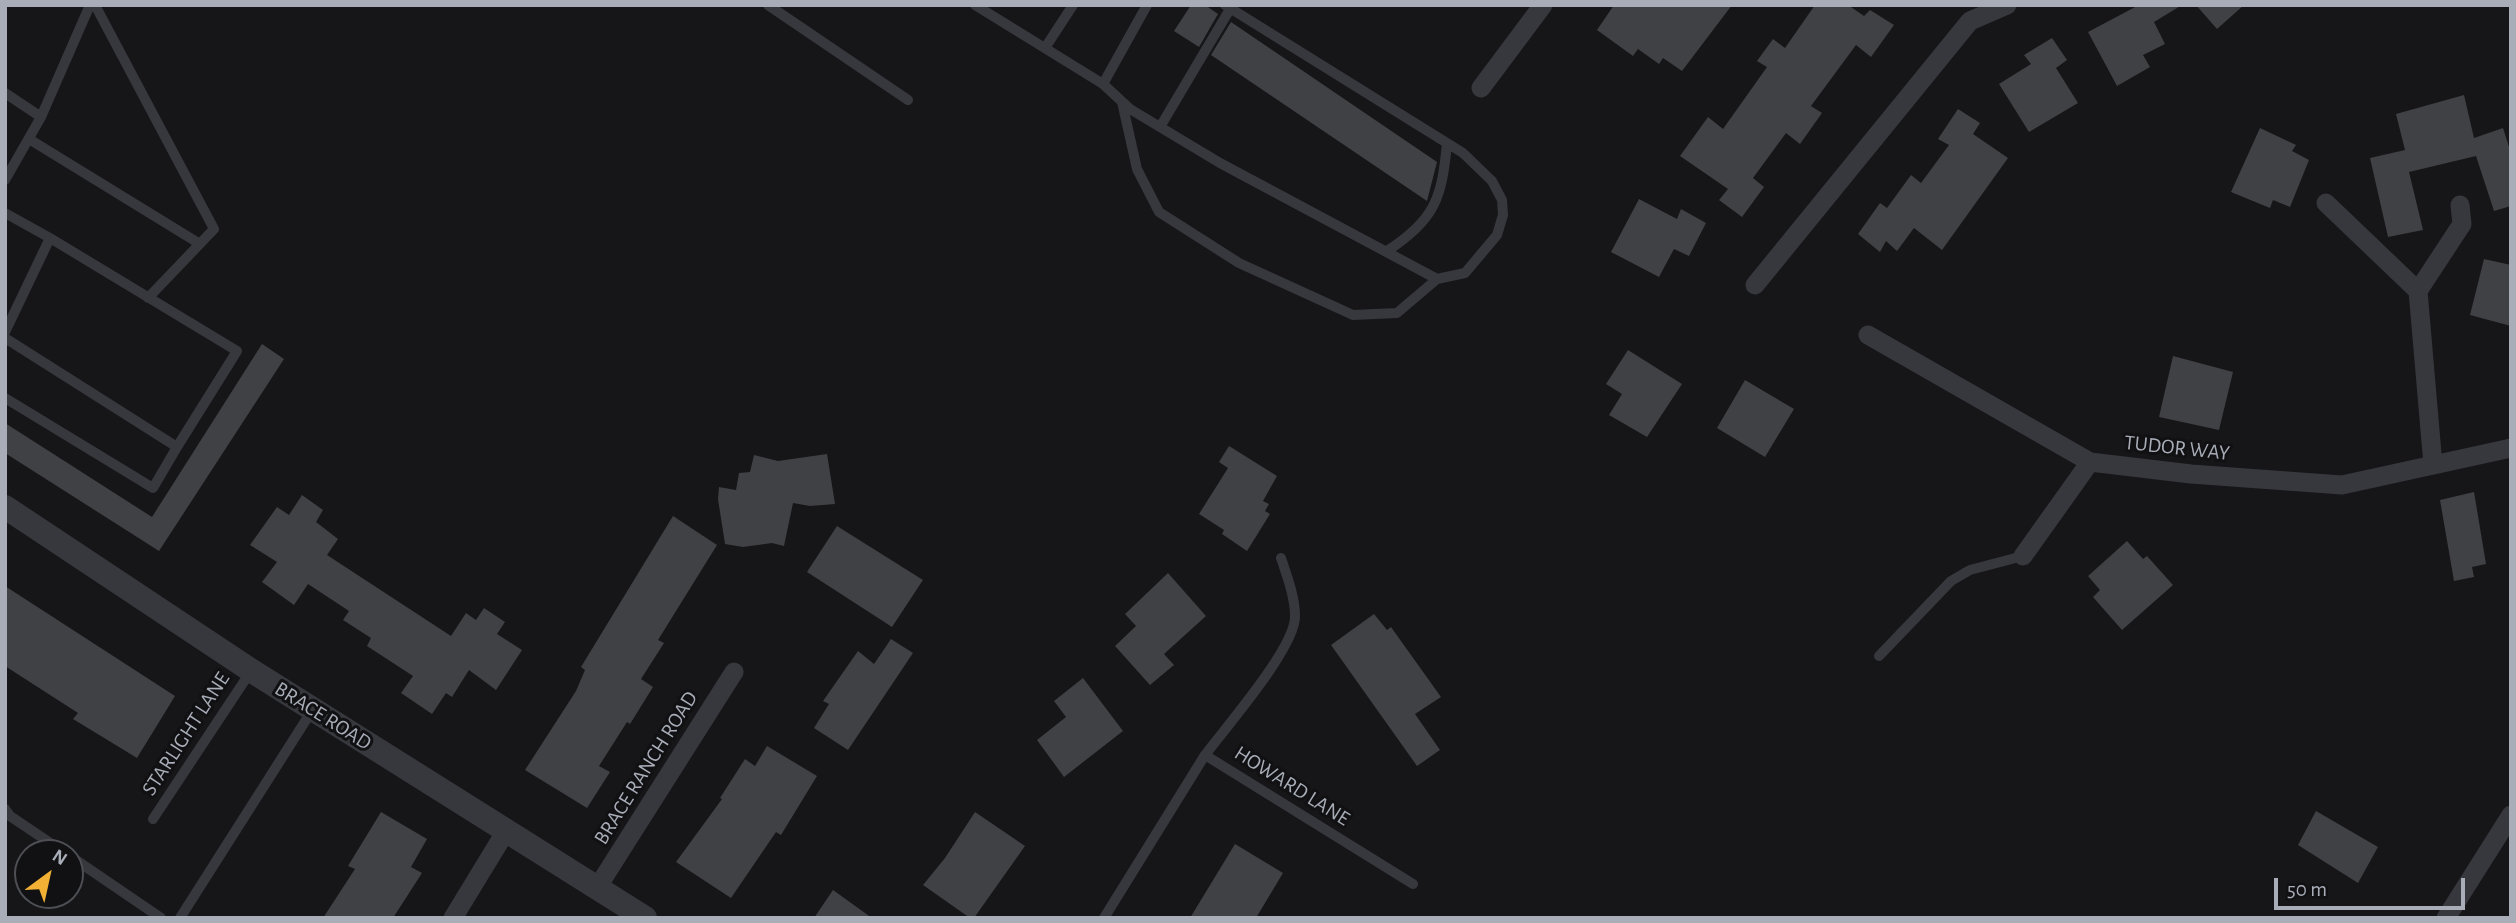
<!DOCTYPE html>
<style>
body{margin:0}
#map{position:relative;width:2516px;height:923px;overflow:hidden;background:#161618;font-family:"Alegreya Sans",sans-serif}
canvas{display:block}
.frame{position:absolute;inset:0;border:7px solid #a8adb8;pointer-events:none}
.north{position:absolute;left:14px;top:839px;width:70px;height:70px;box-sizing:border-box;background:#111113;border:2px solid #4d4f55;border-radius:50%;rotate:33deg;font-size:19px;font-weight:700;line-height:28px;text-align:center;color:#a8adb8}
.north::after{content:'';display:block;margin:auto;width:24px;height:32px;background:#f2b134;clip-path:polygon(50% 0,100% 100%,50% 72%,0 100%)}
.scale{position:absolute;left:2274px;top:878px;width:191px;height:32px;box-sizing:border-box;border:4px solid #a8adb8;border-top:0;padding-left:9px;font-size:21px;line-height:24px;white-space:nowrap;color:#a8adb8;-webkit-text-stroke:5px #111113;paint-order:stroke}
</style>
<div id="map">
<canvas width="2516" height="923"></canvas>
<div class="frame"></div>
<div class="north">N</div>
<div class="scale">50 m</div>
</div>
<script>
const c = document.querySelector('canvas').getContext('2d');
c.lineJoin = 'round';
function fillPath(path, color) {
  c.fillStyle = color;
  c.fill(path, 'evenodd');
}
function stroke(path, color, width, dash) {
  c.strokeStyle = color;
  c.lineWidth = width;
  c.lineCap = dash ? 'butt' : 'round';
  c.setLineDash(dash || []);
  c.stroke(path);
}
function drawText(font, color, halo, rows, align = 'center') {
  c.font = font + ' "Alegreya Sans",sans-serif';
  c.lineWidth = 6;
  c.setLineDash([]);
  c.textBaseline = 'middle';
  c.strokeStyle = halo;
  c.fillStyle = color;
  for (const [text, x, y, turn = 0] of rows) {
    c.save();
    c.translate(x, y);
    c.rotate((+turn || 0) * Math.PI / 180);
    c.textAlign = isNaN(turn) ? turn : align;
    if (halo) c.strokeText(text, 0, 0);
    c.fillText(text, 0, 0);
    c.restore();
  }
}
fillPath(new Path2D(`
 M1191 5H1205L1218 14 1199 47 1174 31Z
 M1614 5H1732L1682 71 1663 58 1659 64 1638 49 1633 56 1597 30Z
 M1815 5H1848L1864 16 1870 10 1894 25 1871 57 1856 45 1811 106 1822 113 1800 144 1786 133 1753 178 1764 187 1742 217 1719 200 1728 189 1680 156 1708 117 1723 129 1767 67 1757 61 1773 39 1785 48Z
 M2139 5H2182L2154 22 2165 44 2143 55 2150 67 2117 86 2088 32Z
 M2196 5H2244L2217 29Z
 M1231 22 1437 162 1427 201 1211 55Z
 M2052 38 2067 60 2056 68 2078 103 2029 132 1999 84 2031 64 2024 55Z
 M2464 95 2474 138 2503 128 2511 153V206L2494 211 2476 156 2409 172 2423 230 2388 237 2370 158 2405 150 2396 114Z
 M1958 109 1980 123 1973 134 2008 158 1942 250 1914 228 1897 251 1886 241 1880 252 1858 234 1880 203 1887 208 1911 175 1921 183 1949 145 1938 139Z
 M2260 128 2296 145 2292 151 2309 160 2290 207 2273 200 2270 208 2231 192Z
 M1639 199 1677 219 1681 209 1706 223 1689 256 1674 249 1659 277 1611 252Z
 M2484 259 2511 265V326L2470 315Z
 M262 344 284 359 159 551 5 453V423L152 517Z
 M1628 350 1682 384 1647 437 1609 415 1622 394 1606 384Z
 M2173 356 2233 372 2219 430 2159 417Z
 M1745 380 1794 409 1765 457 1717 428Z
 M1229 446 1277 476 1263 501 1269 504 1265 511 1270 514 1247 551 1222 534 1224 530 1199 514 1228 468 1219 462Z
 M827 454 835 504 810 506 793 503 784 546 772 543 743 547 725 544 718 499 719 487 736 490 739 473 750 472 754 455 778 461Z
 M2474 492 2486 564 2472 567 2474 577 2454 581 2440 500Z
 M302 495 323 510 316 522 338 539 327 555 451 636 466 613 476 620 484 608 505 622 497 634 522 650 496 690 469 670 452 697 446 693 432 714 401 693 413 676 367 646 371 638 343 620 349 611 308 584 294 605 262 582 277 562 250 545 277 507 289 515Z
 M673 516 717 545 658 640 664 643 641 679 653 687 630 724 627 722 599 766 610 772 587 808 525 770 576 691 585 670 581 667Z
 M837 526 923 580 892 627 807 572Z
 M2127 541 2143 559 2147 556 2173 585 2122 630 2093 597 2100 590 2088 576Z
 M1168 573 1206 616 1164 654 1174 665 1150 685 1115 646 1136 626 1125 614Z
 M5 586 175 696 137 758 73 719 78 713 5 666Z
 M1374 614 1387 630 1391 627 1441 697 1415 714 1440 750 1417 766 1331 645Z
 M891 639 913 653 848 750 814 728 829 704 823 701 858 651 874 664Z
 M1083 678 1123 731 1064 777 1037 740 1066 717 1054 701Z
 M767 746 817 776 781 835 776 832 731 898 676 862 722 799 720 798 745 759 755 766Z
 M2316 811 2378 847 2358 883 2298 845Z
 M381 812 427 839 411 867 422 873 393 918H323L355 869 348 866Z
 M975 812 1025 846 974 918H970L923 885 945 858Z
 M1235 844 1283 873 1256 918H1190Z
 M833 890 872 918H814Z`), '#404145');
stroke(new Path2D(`
 M95 5 214 229 148 298
 M768 5 908 100
 M975 5 1103 84
 M1147 5 1103 84 1130 109 1220 163 1437 279
 M1045 48 1073 5
 M5 93 41 117 90 5
 M1122 102 1137 169 1159 212 1239 263 1353 315 1397 313 1437 279 1465 273 1497 235 1503 215 1502 200 1492 181 1463 153 1225 5
 M1160 127 1230 9
 M29 139 200 244
 M5 180 41 117
 M5 213 50 238
 M1387 251C1435 220 1442 198 1447 143
 M5 332 50 238 237 351 177 447 5 338
 M5 398 153 488 177 447
 M1879 656 1951 581 1970 570 2023 556
 M1205 755C1226 727 1296 647 1295 616 1295 597 1287 576 1281 558
 M5 809 10 816 65 853
 M153 819 251 671
 M70 856 161 918
 M180 918 313 709
 M1104 918 1205 755 1413 884`), '#37383d', 10);
stroke(new Path2D(`
 M1481 88 1543 5
 M2326 203 2418 291 2433 465
 M1755 285 1970 21 2007 5
 M2418 291 2462 224 2460 205
 M1868 335 2090 462 2191 474 2342 485 2511 448
 M2023 556 2090 462
 M597 888 734 672
 M453 918 506 831
 M2446 918 2511 815`), '#37383d', 19);
stroke(new Path2D(`
 M5 507 252 671 645 918`), '#37383d', 24);
drawText('21px', '#a8adb8', '#111113', [
 ["TUDOR WAY",2177,448,6],
 ["BRACE ROAD",323,716,32],
 ["STARLIGHT LANE",186,734,-57],
 ["BRACE RANCH ROAD",646,768,-58],
 ["HOWARD LANE",1292,786,32]
]);
</script>
